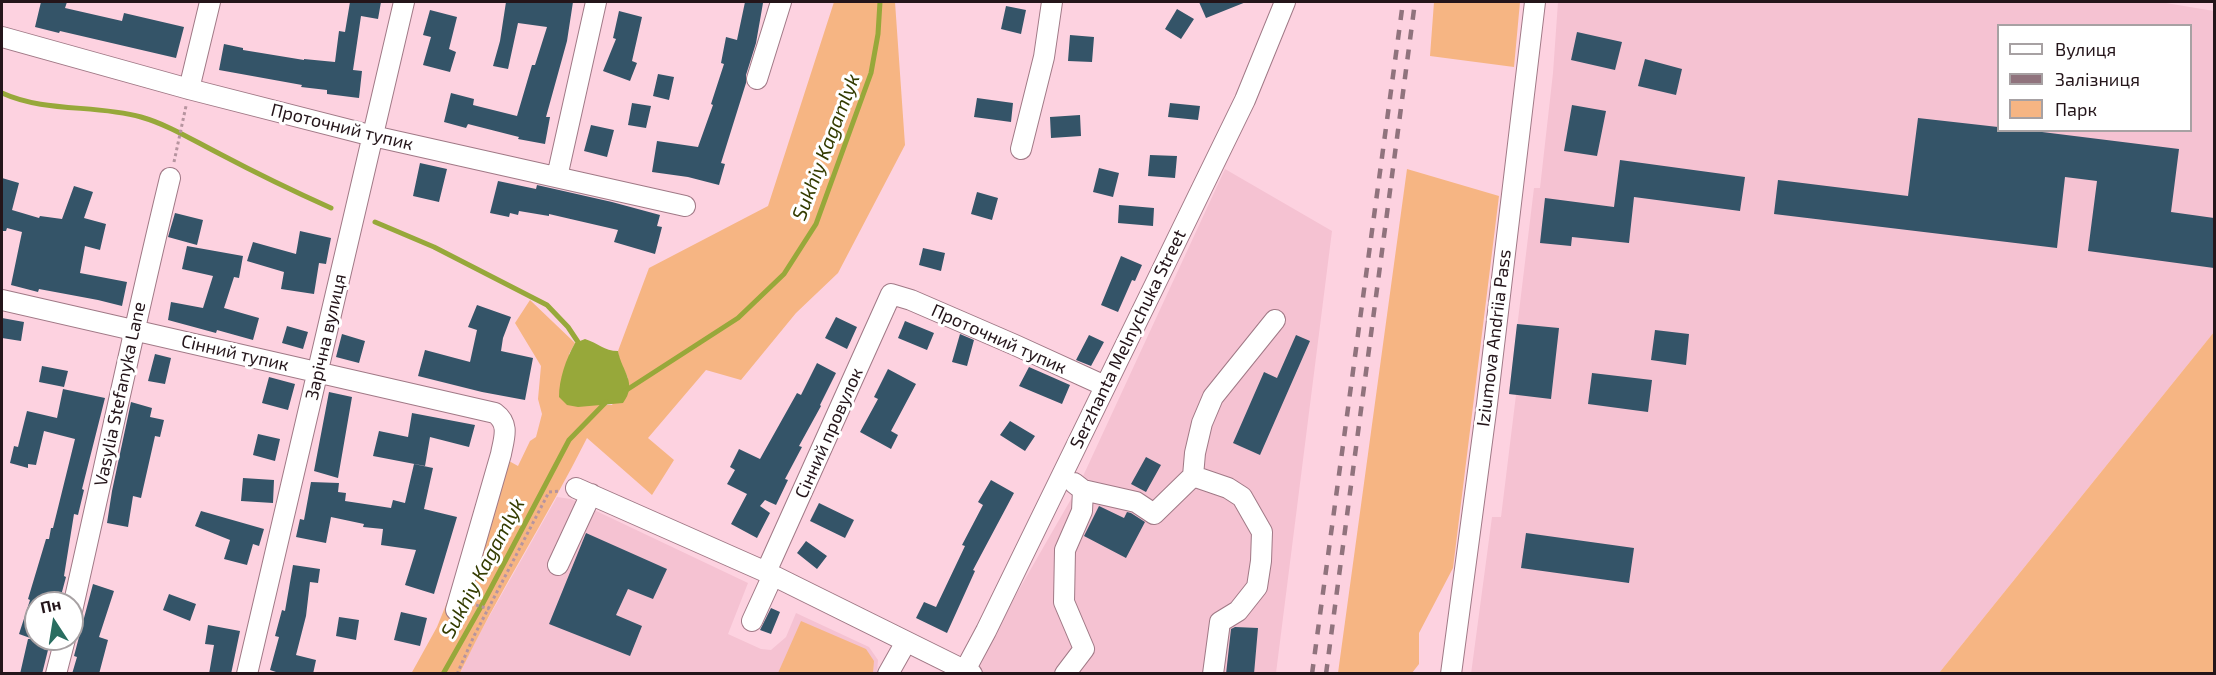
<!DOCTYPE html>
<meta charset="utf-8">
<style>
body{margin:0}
#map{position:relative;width:2216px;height:675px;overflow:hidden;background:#fdd2e0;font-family:"Exo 2",sans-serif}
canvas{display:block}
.frame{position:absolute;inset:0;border:3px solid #24151a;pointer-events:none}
.legend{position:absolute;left:1997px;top:24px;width:195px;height:108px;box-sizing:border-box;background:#fff;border:2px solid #a7a1a3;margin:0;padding:8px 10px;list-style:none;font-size:18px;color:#24151a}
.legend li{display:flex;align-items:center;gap:12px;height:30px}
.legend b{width:30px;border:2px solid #a7a1a3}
.north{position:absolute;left:24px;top:591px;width:60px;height:60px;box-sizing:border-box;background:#fff;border:2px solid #a7a1a3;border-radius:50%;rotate:348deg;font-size:16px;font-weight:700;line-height:24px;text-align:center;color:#24151a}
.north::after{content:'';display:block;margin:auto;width:21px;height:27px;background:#296d60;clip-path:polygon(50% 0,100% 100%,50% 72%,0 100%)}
</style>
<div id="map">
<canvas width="2216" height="675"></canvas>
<div class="frame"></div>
<ul class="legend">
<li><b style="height:8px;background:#fff"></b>Вулиця</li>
<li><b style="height:8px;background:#90737d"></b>Залізниця</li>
<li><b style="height:16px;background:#f6b583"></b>Парк</li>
</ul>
<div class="north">Пн</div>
</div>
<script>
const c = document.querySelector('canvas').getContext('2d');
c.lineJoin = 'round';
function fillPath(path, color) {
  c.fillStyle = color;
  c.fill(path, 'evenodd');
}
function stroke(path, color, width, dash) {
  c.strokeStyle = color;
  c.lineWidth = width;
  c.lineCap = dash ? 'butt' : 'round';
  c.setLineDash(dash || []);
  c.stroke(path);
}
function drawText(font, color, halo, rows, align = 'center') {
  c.font = font + ' "Exo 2",sans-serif';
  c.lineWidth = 6;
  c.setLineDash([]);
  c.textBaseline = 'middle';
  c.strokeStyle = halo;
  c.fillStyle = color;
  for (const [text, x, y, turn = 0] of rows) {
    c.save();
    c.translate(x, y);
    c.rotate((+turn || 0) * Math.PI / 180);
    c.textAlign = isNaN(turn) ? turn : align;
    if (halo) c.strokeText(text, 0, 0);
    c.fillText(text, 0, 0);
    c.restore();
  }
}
fillPath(new Path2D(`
 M1558 2H2160L2214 11V332L1939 673 1471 674 1492 517H1501L1516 395 1509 394 1534 188H1540L1553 73ZM1998 26H2190V130H1998Z
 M1225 169 1332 231 1276 673 976 674 1013 600 1078 487Z
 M557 497 571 499 748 583 728 634 761 649 771 650 786 637 796 613 869 647 878 660 877 674H460L473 645Z`), '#f5c2d2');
fillPath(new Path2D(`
 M834 2H895L905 145 838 273 796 313 741 380 706 370 648 438 674 460 652 495 587 438C547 518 498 593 460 673L411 674 437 627 503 464 509 461 518 466 530 441 536 437 542 414 538 399 541 366 515 323 530 300 575 343 569 354 602 405H612L628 378 620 362 618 351 649 268 768 206Z
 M1434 2H1520L1514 67 1430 56Z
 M1407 169 1499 196 1453 568 1419 633V664L1412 673H1338Z
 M2214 332V673H1939Z
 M801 621 866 649 874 661 873 673H778Z`), '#f6b583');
fillPath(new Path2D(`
 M585 339C598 343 604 351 618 351 622 372 638 383 623 403L578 407 567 405 559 397C559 379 566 359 575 343Z`), '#97a83a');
stroke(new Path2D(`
 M2 93C46 113 95 104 141 117 169 125 194 141 220 154 256 173 293 191 331 208
 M375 222 434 247 547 305 568 327 578 342
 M625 391 738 318 784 274 816 224 871 73 878 34 880 2
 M443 674 483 603 569 440 606 402`), '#97a83a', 5);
fillPath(new Path2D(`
 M41 2H67L65 8 122 21 124 13 184 27 176 58 60 31 59 33 35 27Z
 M350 2H381L378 19 361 16 353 70 362 71 359 98 327 94V90L301 87 302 85 219 70 224 44 243 48V50L304 60V59L335 62 339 31 345 32Z
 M506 2H573L567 41 546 117H550L545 144 518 139 519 137 468 124 466 128 444 122 451 93 474 99 473 105 517 116 532 65H535L547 27 518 23 508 69 493 66 500 41Z
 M745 2 763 3 756 43 746 75V83L721 163 725 164 719 185 688 177 652 172 657 141 698 147 713 105 711 104 724 64 721 63 726 37 737 40Z
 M1199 2H1246L1206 18Z
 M1006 6 1026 10 1021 34 1001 29Z
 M1177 9 1194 19 1181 39 1165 29Z
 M430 10 457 17 449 49 456 52 450 72 423 65 431 37 423 35Z
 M619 11 642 17 632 61 637 63 630 81 603 71 616 39 613 38Z
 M1577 32 1622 42 1615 70 1571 60Z
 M1070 35 1094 37 1092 62 1068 61Z
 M1645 59 1682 69 1676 95 1638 86Z
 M658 74 674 77 669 100 653 96Z
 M977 98 1013 103 1011 122 974 117Z
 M632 103 651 106 646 128 628 125Z
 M1170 103 1200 106 1198 120 1168 117Z
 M1572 105 1606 111 1597 156 1564 151Z
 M1080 115 1081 136 1051 138 1050 117Z
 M1918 118 1998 127V130H2026L2179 149 2171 212 2214 218V268L2088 251 2097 181 2065 177 2057 248 1774 214 1778 180 1908 196Z
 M591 125 614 130 607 157 584 151Z
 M1150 155 1177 156 1175 178 1148 176Z
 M1620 160 1745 177 1740 211 1634 197 1629 243 1572 237 1571 246 1540 243 1545 198 1614 207Z
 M420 163 447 169 439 202 413 196Z
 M1099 168 1119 173 1113 197 1093 192Z
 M2 178 19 183 12 210 39 218 40 216 62 219 74 186 93 192 84 218 106 224 100 250 85 246 80 273 127 282 122 306 98 300 39 289 38 292 11 285 22 232 7 228 6 231H2Z
 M498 181 536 189 537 185 612 202 660 215 657 226 662 227 655 254 614 242 618 230 549 214V216L519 211 518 215 510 213 509 217 490 213Z
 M977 192 998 198 992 220 971 214Z
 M1119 205 1154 208 1153 226 1118 223Z
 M175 213 203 220 197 245 168 237Z
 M300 231 331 238 326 264 319 263 314 294 281 289 284 272 247 261 253 242 296 254Z
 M187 246 243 256 239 278 234 277 224 308 259 318 253 340 217 330 216 333 168 320 171 302 203 308 213 276 182 269Z
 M923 248 945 253 941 271 919 265Z
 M1121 256 1142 265 1135 281 1132 280 1118 312 1101 305Z
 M477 305 511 317 503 338 501 351 533 358 525 400 482 392 418 376 425 350 470 362 477 330 468 327Z
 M836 317 857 327 847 349 825 338Z
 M2 318 24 322 21 341 2 338Z
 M905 321 934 333 927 350 898 338Z
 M1517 324 1559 328 1551 399 1509 394Z
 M287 326 308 332 303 349 282 343Z
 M1655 330 1689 334 1686 365 1651 360Z
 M342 334 365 341 359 363 336 357Z
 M960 334 974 340 967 366 952 362Z
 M1089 335 1104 342 1091 366 1076 360Z
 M1296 335 1310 341 1260 455 1233 443 1264 372 1277 378Z
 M155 354 171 358 165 384 148 381Z
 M817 363 836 373 820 405 821 406 799 446 802 447 785 479 788 480 776 505 765 500 760 506 770 513 757 538 731 524 747 494 727 484 735 470 730 467 739 449 760 459 797 393 801 395Z
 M42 366 68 371 64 387 39 382Z
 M1029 367 1070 385 1062 404 1019 386Z
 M888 369 916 384 891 431 898 435 891 449 860 432 878 399 874 397Z
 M1592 373 1652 380 1648 412 1588 404Z
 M269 377 295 384 288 410 262 403Z
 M63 389 105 398 82 489 84 490 78 515 74 514 64 576 66 577 59 603H36V639H47L43 649 48 650 42 674H20L28 639H33L19 634 30 600 28 599 46 539H49L51 528H53L75 439 44 431 36 465 28 464V468L10 463 14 446 18 447 27 411 57 418Z
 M329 392 352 397 338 478 314 471Z
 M131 402 152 408 150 417 164 420 160 437 155 436 141 498 133 496 128 527 107 523 112 491Z
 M412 413 475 425 469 447 430 437 425 466 373 456 379 431 408 437Z
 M1010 421 1035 436 1025 451 1000 435Z
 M258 434 280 439 275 461 253 455Z
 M1146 457 1161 465 1146 492 1131 484Z
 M414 464 433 468 424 509 457 517 434 594 405 585 416 550 381 545 383 529 363 527 364 524 331 517 326 543 296 537 300 519 304 520 311 482 339 483 338 492 346 493 345 501 391 508 393 500 405 503Z
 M243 478 274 480 273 503 241 501Z
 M991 480 1014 493 973 570 975 571 947 633 916 618 924 602 936 607 965 546 962 545 983 505 978 502Z
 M819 503 854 520 845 538 810 521Z
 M1099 506 1124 518 1127 512 1131 513 1145 522 1126 558 1084 536Z
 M201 511 264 529 259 546 253 544 247 565 224 559 230 540 195 526Z
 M586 533 667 569 653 599 628 589 616 615 642 626 630 656 549 624Z
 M1526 533 1634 548 1629 583 1521 568Z
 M806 541 827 556 817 569 797 553Z
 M293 565 320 569 318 583 310 582 306 616 296 655 316 660 313 674H282L270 670 279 637 275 636 282 610 285 611Z
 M93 584 114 591 99 637 108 640 99 674H72L77 657 74 656Z
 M169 594 196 604 190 621 163 610Z
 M771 608 780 612 771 634 760 630Z
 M401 612 427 618 420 646 394 640Z
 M339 617 359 620 356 640 336 636Z
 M208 625 240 631 231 674H209L214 645 205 644Z
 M1235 627 1258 628 1254 674H1226L1231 629Z`), '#345468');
const minor = new Path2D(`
 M2 37 189 89 373 136 685 206
 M757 79 781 2
 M189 89 210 2
 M1021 149 1044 57 1052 2
 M557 177 596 2
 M2 300 495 413C510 424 504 438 501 454L456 610
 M1193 476 1228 488 1242 497 1262 532 1261 561 1257 587 1238 611 1220 622 1213 674
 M576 488 766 572 972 674
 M1083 490 1136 502 1154 514 1193 476 1195 453 1202 423 1213 397 1275 320
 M558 565 591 494
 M766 572 891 294 911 300 1015 345 1105 386
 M72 611C105 466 135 322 170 178
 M752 621 773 575
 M56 674 65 639
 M247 674 404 2
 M888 674 906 642
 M963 674 986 631 1245 100 1285 2
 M1065 674 1084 649 1064 602 1065 550 1082 511 1083 490 1074 483
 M1451 674 1487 404 1535 2`);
stroke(minor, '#a07986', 22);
stroke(new Path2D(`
 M174 162 186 106
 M476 605 489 609
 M457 674 474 636 549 492 560 491`), '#b6949f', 3, [3, 3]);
stroke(minor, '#fff', 20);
stroke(new Path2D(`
 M1312 674 1403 2
 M1326 674 1415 2`), '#90737d', 4.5, [10, 10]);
drawText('18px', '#24151a', '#fff', [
 ["Проточний тупик",342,127,14],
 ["Зарічна вулиця",326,337,-77],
 ["Iziumova Andriia Pass",1494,338,-83],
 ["Проточний тупик",999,339,24],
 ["Serzhanta Melnychuka Street",1128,339,-64],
 ["Сінний тупик",235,353,13],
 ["Vasylia Stefanyka Lane",120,394,-78],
 ["Сінний провулок",829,433,-66]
]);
drawText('italic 20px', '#343c00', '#fff', [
 ["Sukhiy Kagamlyk",826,147,-69],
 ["Sukhiy Kagamlyk",483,568,-62]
]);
</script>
